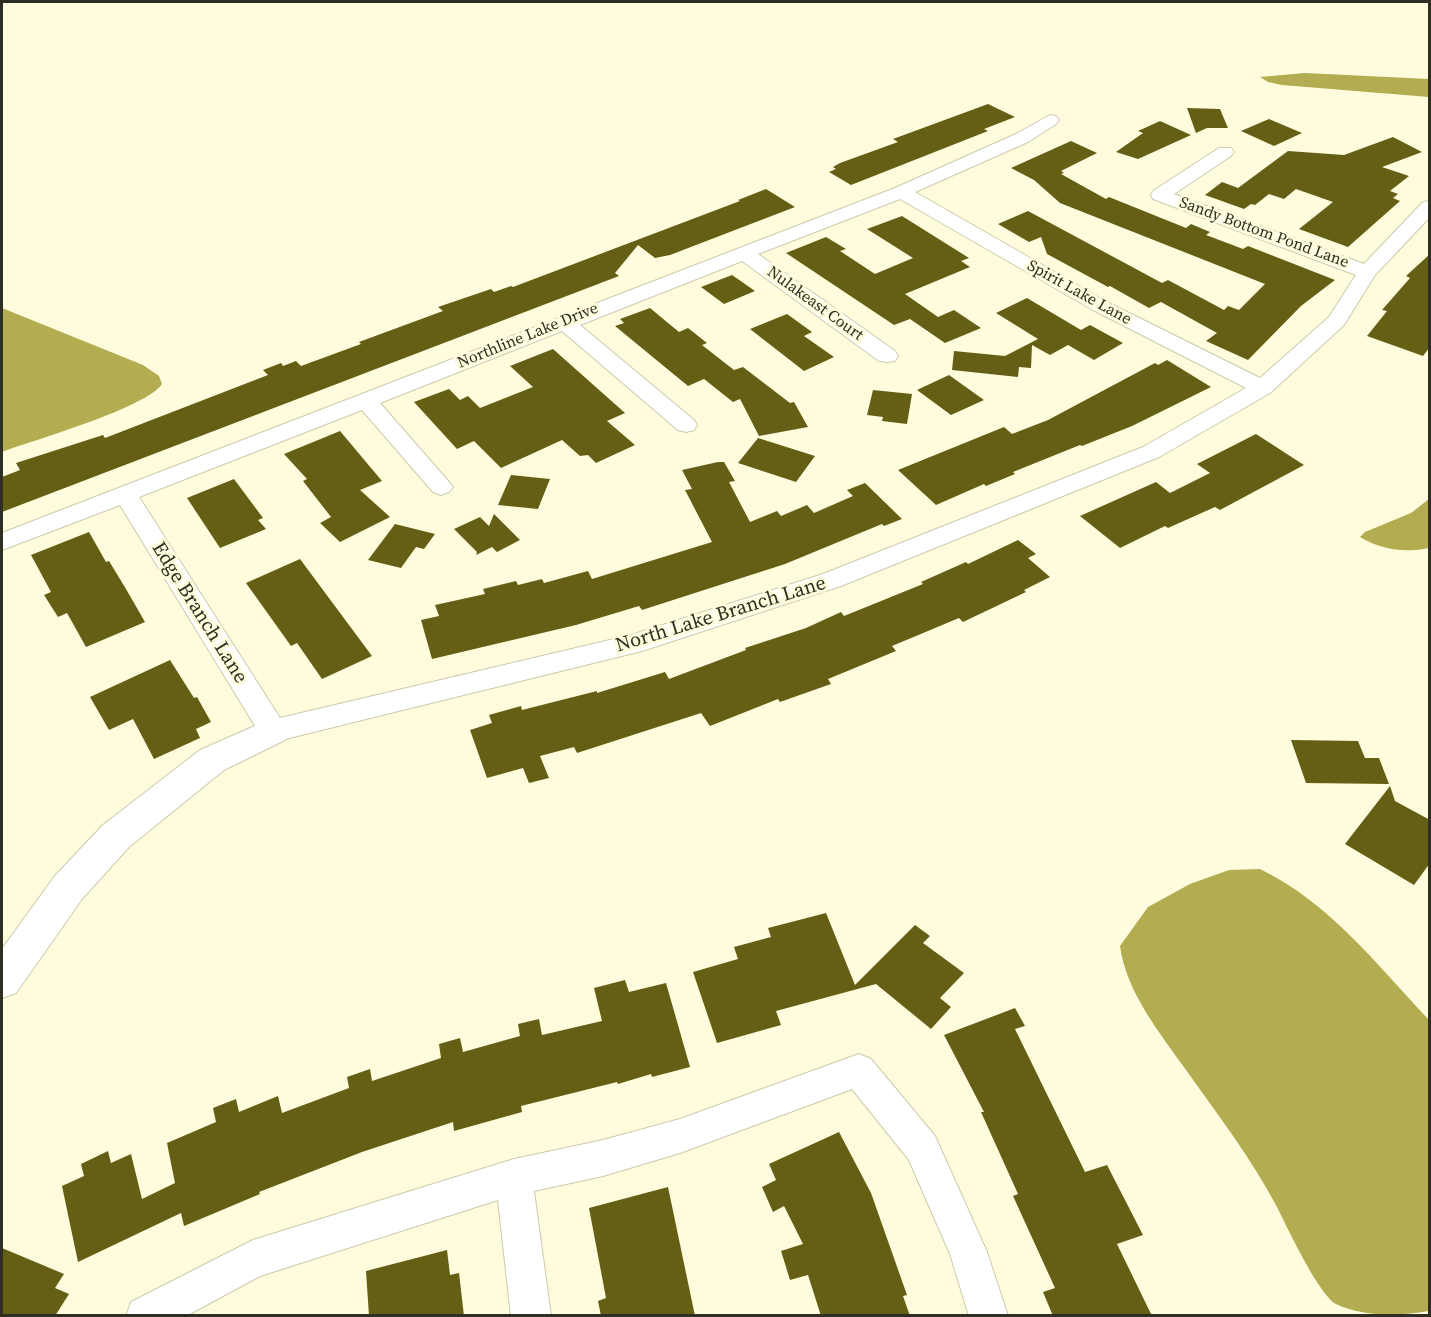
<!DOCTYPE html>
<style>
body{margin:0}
#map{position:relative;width:1431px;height:1317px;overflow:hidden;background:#fefcdd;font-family:"Source Serif 4",serif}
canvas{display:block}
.frame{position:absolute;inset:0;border:3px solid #2f2e22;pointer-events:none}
</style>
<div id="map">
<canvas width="1431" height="1317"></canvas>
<div class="frame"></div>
</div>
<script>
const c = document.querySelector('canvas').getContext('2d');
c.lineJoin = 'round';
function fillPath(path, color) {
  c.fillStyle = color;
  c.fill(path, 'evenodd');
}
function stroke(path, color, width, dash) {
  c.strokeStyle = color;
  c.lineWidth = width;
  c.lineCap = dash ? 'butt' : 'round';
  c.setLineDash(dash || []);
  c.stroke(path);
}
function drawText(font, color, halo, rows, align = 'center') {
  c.font = font + ' "Source Serif 4",serif';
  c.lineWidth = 6;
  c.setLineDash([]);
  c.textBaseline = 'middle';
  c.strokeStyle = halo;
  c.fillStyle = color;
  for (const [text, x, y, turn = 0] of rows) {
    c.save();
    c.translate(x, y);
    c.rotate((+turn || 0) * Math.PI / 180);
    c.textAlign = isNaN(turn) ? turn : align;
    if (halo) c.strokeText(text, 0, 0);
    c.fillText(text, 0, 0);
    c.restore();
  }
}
fillPath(new Path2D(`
 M1305 73 1429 79V97L1282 85 1268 82 1260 77Z
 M2 308 143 365 159 376 162 384C146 408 34 440 2 452Z
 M1429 499V548C1405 553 1382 550 1360 537L1365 532 1411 513Z
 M1260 869C1330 903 1377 965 1429 1020V1311C1399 1316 1363 1317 1336 1304 1319 1295 1287 1227 1277 1207 1251 1158 1218 1115 1186 1070 1160 1033 1126 992 1120 946L1148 907 1190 884 1229 870Z`), '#b3ac50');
fillPath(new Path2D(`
 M988 104 1015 117 984 129 988 131 851 185 829 172 836 169 833 167 840 163 898 142 893 139Z
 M1187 108 1220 109 1228 128H1207L1196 133Z
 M1269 119 1302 133 1274 146 1241 131Z
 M1160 121 1191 135 1138 159 1116 152 1143 133 1138 131Z
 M1393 137 1422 152 1382 167 1409 176 1390 191 1398 194 1393 198 1400 201 1348 247 1299 229 1333 202 1296 189 1284 199 1269 194 1255 205 1251 204 1244 209 1205 195 1222 182 1238 188 1288 151 1344 155Z
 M1071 141 1097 153 1061 171 1064 173 1061 174 1106 199 1109 197 1186 228 1191 224 1210 232 1206 235 1243 249 1248 246 1335 280 1301 306 1248 360 1206 341 1217 333 1161 302 1149 308 1110 286 1108 287 1047 254 1041 237 1029 242 998 224 1028 211 1162 283 1168 280 1224 310 1228 306 1239 310 1265 284 1060 203 1034 180 1011 168Z
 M766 189 795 207 670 255 655 258 638 245 615 273 619 276 2 512V477L20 470 16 463 103 435 105 438 268 375 263 370 281 363 283 366 296 361 301 366 361 344 359 342 443 311 438 307 491 289 494 292 511 286 513 287 740 201 738 200Z
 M902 216 969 258 961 261 970 267 905 294 938 317 954 310 981 328 945 343 910 319 894 325 786 253 826 237 846 249 840 251 875 274 913 258 867 229Z
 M1430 254V347L1423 356 1367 336 1387 311 1382 310 1410 278 1406 276Z
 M732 275 755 291 724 304 701 287Z
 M1027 298 1081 330 1090 325 1123 343 1094 360 1068 345 1050 355 1032 345 1031 368 1019 367 1018 377 952 370 954 351 1005 356 1038 339 996 313Z
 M650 308 679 332 688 328 707 343 702 345 734 370 743 367 790 403 794 402 808 427 759 436 740 399 733 402 704 379 688 386 615 326 624 323 620 319Z
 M787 314 812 332 804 336 834 357 804 371 750 329Z
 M553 349 625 413 607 421 635 445 596 463 588 455 580 456 562 440 501 468 474 441 457 449 414 402 449 389 460 400 468 396 480 408 533 387 510 366Z
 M1167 360 1211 387 1132 426 1082 446 1080 445 1013 472 1015 474 986 486 984 484 936 505 898 470 1004 427 1012 434 1048 420 1155 363 1158 365Z
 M949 375 984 400 951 415 917 390Z
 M873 390 912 394 907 424 882 421 883 417 867 415Z
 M340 431 382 481 360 490 390 517 340 542 320 523 331 517 303 481 307 479 284 454Z
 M1256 434 1304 465 1220 510 1215 507 1168 528 1165 526 1120 548 1080 516 1156 482 1170 493 1210 473 1197 464Z
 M758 438 815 456 796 482 738 463Z
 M718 462H724L735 481 729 482 750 522 777 511 781 516 807 505 814 513 853 496 847 490 865 483 902 519 884 526 882 524 785 564 642 610 639 606 576 625 432 659 421 620 439 616 435 605 485 594 483 589 516 581 518 585 542 579 544 583 588 571 592 579 712 542 685 490 692 489 682 470Z
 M511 475 550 479 538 509 498 505Z
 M234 479 263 518 258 520 266 529 220 548 187 498Z
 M494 514 520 540 497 552 492 547 476 555 477 552 454 529 480 517 489 526Z
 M395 524 435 534 424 549 416 547 401 568 368 560Z
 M89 532 106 562 109 561 126 589 145 622 86 647 67 613 58 617 44 595 51 592 31 555Z
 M1018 540 1036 554 1028 558 1050 577 1024 590 1026 592 963 622 959 618 892 646 896 651 828 679 831 684 780 702 778 699 710 726 701 713 577 753 574 747 540 756 549 778 529 783 523 768 487 778 470 730 492 723 489 715 521 706 522 710 597 691V693L665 672 669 679 746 650 745 648 806 628 841 612 844 616 923 584 921 582 966 562 968 564Z
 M300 559 372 656 322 679 297 643 291 646 246 583Z
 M170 660 194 698 197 697 211 722 196 729 200 738 154 759 133 719 109 730 90 697Z
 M1291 740 1358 741 1365 758H1379L1389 784 1306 783Z
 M1390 786 1395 801 1430 820V863L1414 885 1345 844Z
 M826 913 855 985 915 925 930 936 923 943 964 973 940 998 951 1007 931 1029 876 984 776 1011 781 1025 717 1043 693 972 738 959 734 947 771 937 768 928Z
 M625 980 629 992 666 983 690 1067 652 1077 651 1074 618 1084 617 1082 521 1106 522 1112 454 1131 453 1122 362 1152 259 1192 260 1194 184 1226 181 1213 78 1262 62 1186 84 1176 81 1164 108 1151 111 1163 131 1154 142 1199 175 1183 167 1143 216 1122 213 1108 236 1099 239 1112 278 1096 282 1113 349 1088 347 1077 370 1069 372 1081 441 1058 439 1044 460 1038 463 1052 520 1036 518 1024 539 1019 542 1035 602 1021 594 988Z
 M1015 1008 1025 1026 1015 1029 1085 1172 1107 1165 1143 1235 1117 1244 1152 1316H1053L1043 1292 1055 1288 1013 1196 1018 1194 981 1112H984L944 1035Z
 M839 1132 871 1193 907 1295 903 1296 910 1316H821L808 1275 790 1280 781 1251 803 1244 784 1206 773 1212 762 1187 776 1180 769 1164Z
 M668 1187 695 1316H601L598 1301 606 1298 589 1208Z
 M2 1248 64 1274 55 1288 69 1294 55 1316H2Z
 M447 1250 450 1275 459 1273 464 1316H369L366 1271Z`), '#655f15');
const minor = new Path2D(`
 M1050 115 1056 116 1059 120 1056 124 1028 142 915 192 1107 302 1260 378 1329 317 1356 275 1153 199 1151 195 1153 191 1219 148H1231L1234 152 1231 156 1174 194 1364 264 1423 202 1430 201V217L1375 275 1344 325 1270 393 1159 457 841 586 642 651 273 742 263 739 120 505 2 550V533L895 188 1016 134ZM900 199 1093 310 1246 388 1143 447 823 574 631 635 280 718 139 497 362 410 433 492 441 495 449 492 453 487 449 482 380 403 562 331 678 430 686 432 694 430 697 425 694 420 580 325 742 261 879 361 887 362 895 361 898 356 895 351 758 254Z
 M859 1054 871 1059 935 1136 987 1252 1008 1316H969L950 1254 909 1160 852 1089 680 1153 603 1176 534 1191 551 1316H511L498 1200 260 1276 186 1316H126L131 1302 253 1240 514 1159 603 1140 680 1119Z`);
const tertiary = new Path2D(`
 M273 718 285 722 290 731 285 740 224 770 129 847 82 899 16 993 2 998V949L54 877 103 825 200 750Z`);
stroke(minor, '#cccbad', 2);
stroke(tertiary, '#cccbad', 2);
fillPath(minor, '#fff');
fillPath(tertiary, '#fff');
drawText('16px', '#2f2e22', '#fefcdd', [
 ["Sandy Bottom Pond Lane",1264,233,20],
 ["Spirit Lake Lane",1079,293,29],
 ["Nulakeast Court",815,304,36],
 ["Northline Lake Drive",528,336,-22]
]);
drawText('20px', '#2f2e22', '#fefcdd', [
 ["Edge Branch Lane",199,613,58],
 ["North Lake Branch Lane",721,615,-17]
]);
</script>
